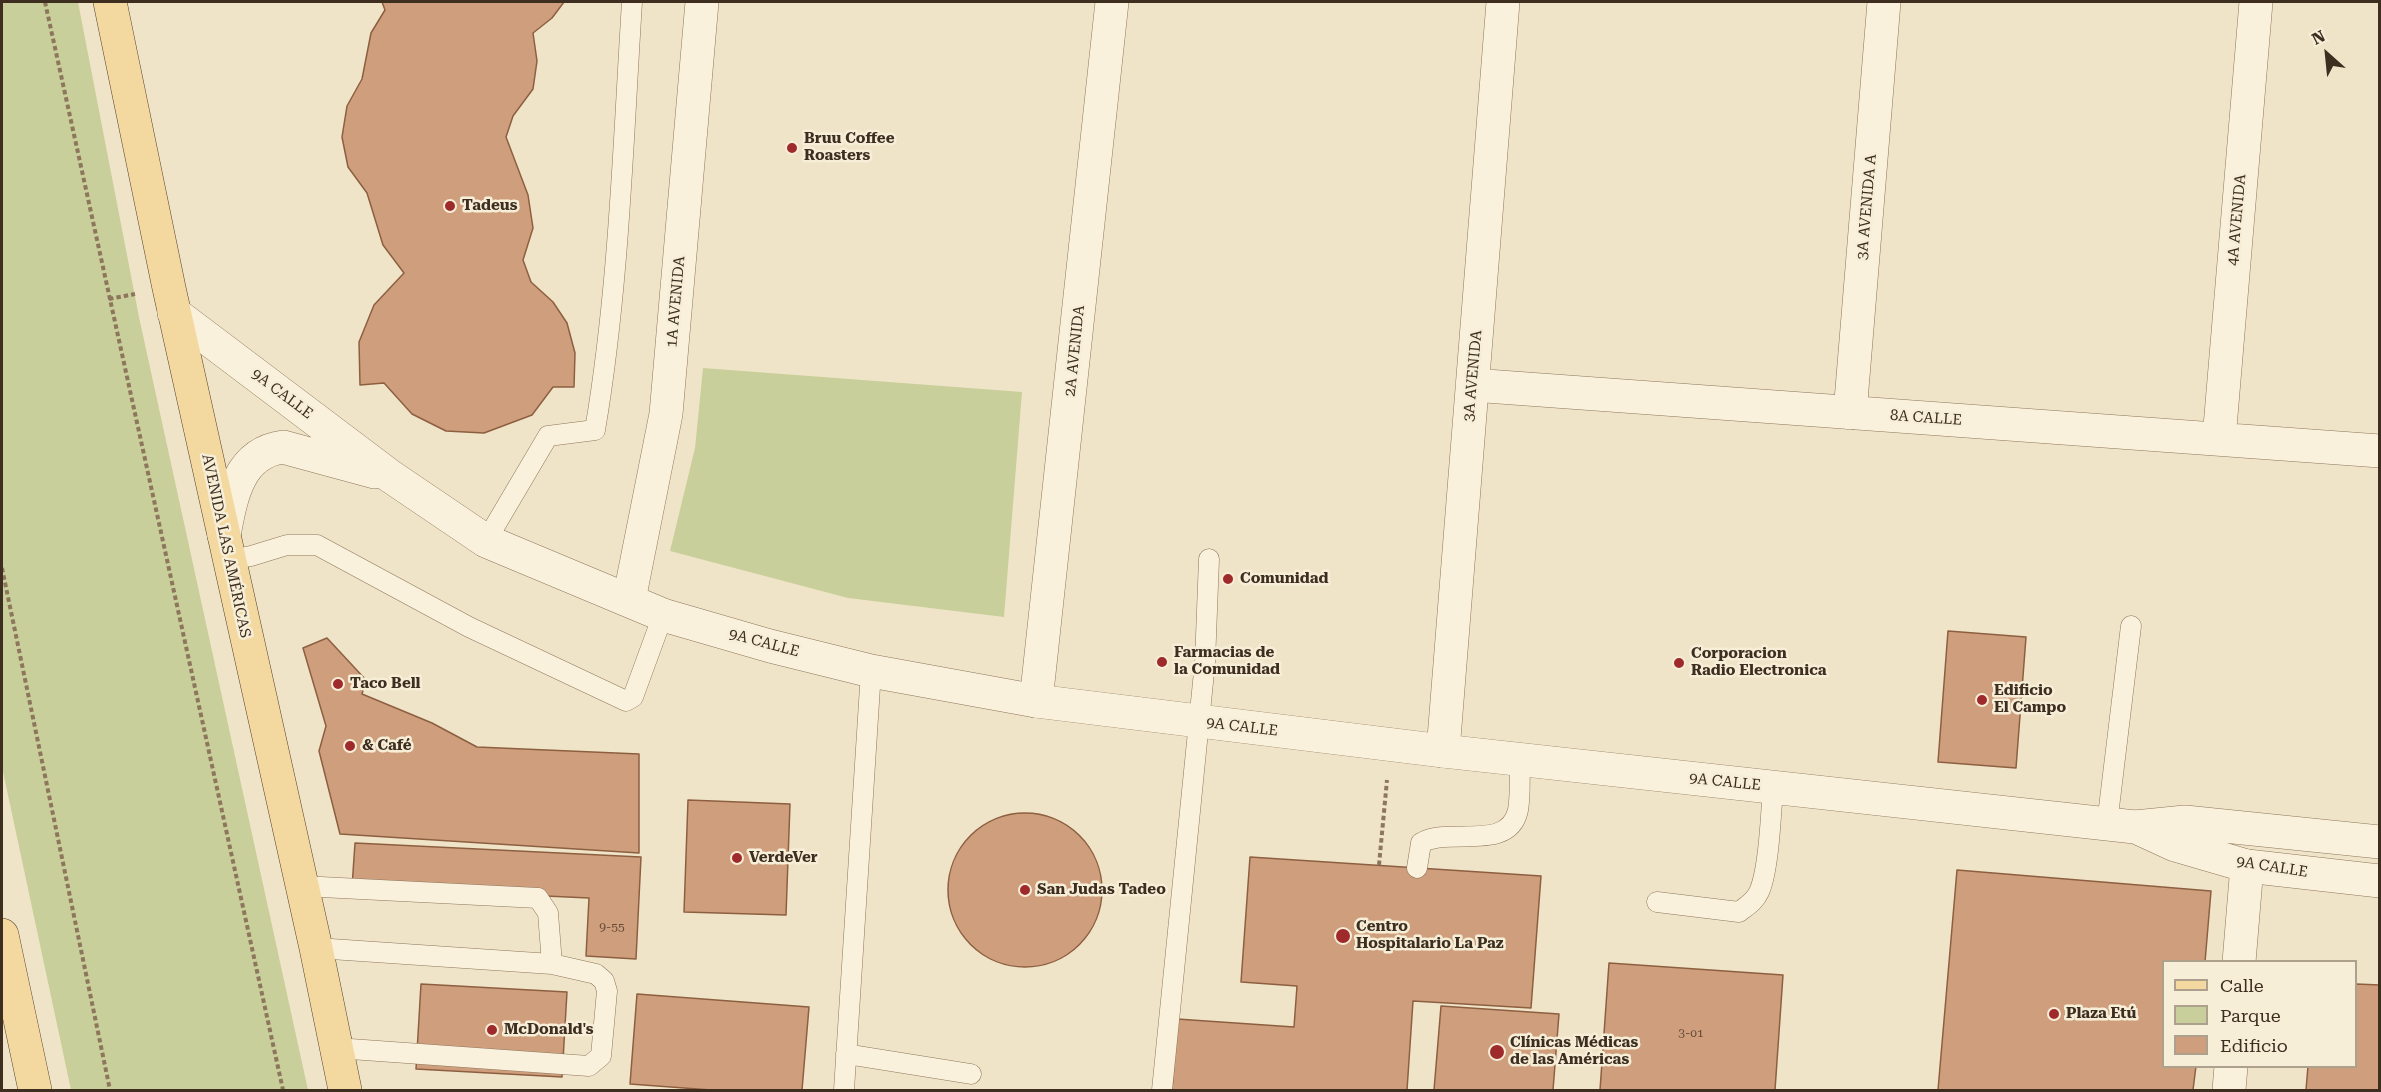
<!DOCTYPE html>
<meta charset="utf-8">
<style>
body{margin:0}
#map{position:relative;width:2381px;height:1092px;overflow:hidden;background:#f0e4c8;font-family:"Roboto Serif",serif}
canvas{display:block}
.frame{position:absolute;inset:0;border:3px solid #3d2e20;pointer-events:none}
.legend{position:absolute;left:2162px;top:960px;width:195px;height:108px;box-sizing:border-box;background:#f7eed8;border:2px solid #ada18e;margin:0;padding:8px 10px;list-style:none;font-size:18px;color:#3d2e20}
.legend li{display:flex;align-items:center;gap:12px;height:30px}
.legend b{width:30px;border:2px solid #ada18e}
.north{position:absolute;left:2297px;top:24px;width:60px;height:60px;-webkit-text-stroke:4px #f7eed8;paint-order:stroke;rotate:333deg;font-size:16px;font-weight:700;line-height:24px;text-align:center;color:#3d2e20}
.north::after{content:'';display:block;margin:auto;width:21px;height:27px;background:#3d2e20;clip-path:polygon(50% 0,100% 100%,50% 72%,0 100%)}
</style>
<div id="map">
<canvas width="2381" height="1092"></canvas>
<div class="frame"></div>
<ul class="legend">
<li><b style="height:8px;background:#f3d9a0"></b>Calle</li>
<li><b style="height:16px;background:#c9cf9b"></b>Parque</li>
<li><b style="height:16px;background:#cf9f7d"></b>Edificio</li>
</ul>
<div class="north">N</div>
</div>
<script>
const c = document.querySelector('canvas').getContext('2d');
c.lineJoin = 'round';
function fillPath(path, color) {
  c.fillStyle = color;
  c.fill(path, 'evenodd');
}
function stroke(path, color, width, dash) {
  c.strokeStyle = color;
  c.lineWidth = width;
  c.lineCap = dash ? 'butt' : 'round';
  c.setLineDash(dash || []);
  c.stroke(path);
}
function drawText(font, color, halo, rows, align = 'center') {
  c.font = font + ' "Roboto Serif",serif';
  c.lineWidth = 5;
  c.setLineDash([]);
  c.textBaseline = 'middle';
  c.strokeStyle = halo;
  c.fillStyle = color;
  for (const [text, x, y, turn = 0] of rows) {
    c.save();
    c.translate(x, y);
    c.rotate((+turn || 0) * Math.PI / 180);
    c.textAlign = isNaN(turn) ? turn : align;
    if (halo) c.strokeText(text, 0, 0);
    c.fillText(text, 0, 0);
    c.restore();
  }
}
fillPath(new Path2D(`
 M2 2H78L139 317 308 1090H71L2 767Z
 M703 368 1022 392 1004 617 848 598 670 551 695 448Z`), '#c9cf9b');
const building = new Path2D(`
 M382 2H564L552 18 533 33 537 61 533 89 513 116 506 137 528 195 533 228 523 260 531 282 553 302 567 323 575 353 574 387H553L532 415 484 433 446 431 412 414 384 383 360 385 359 342 374 305 404 273 383 245 367 193 348 167 342 137 347 106 362 79 371 33 385 10Z
 M1948 631 2026 637 2016 768 1938 762Z
 M327 638 366 680 362 694 432 723 477 747 639 754V853L340 834 319 751 326 726 303 648Z
 M688 800 790 804 786 915 684 912Z
 M948 890a77 77 0 1 1 154 0a77 77 0 1 1-154 0Z
 M355 843 641 857 636 959 586 956 589 898 352 887Z
 M1250 857 1541 876 1531 1008 1413 1001 1407 1090H1172L1177 1019 1294 1027 1297 986 1241 982Z
 M1957 870 2211 891 2205 962H2164V1066H2196L2193 1090H1938Z
 M1609 963 1783 975 1775 1090H1600Z
 M421 984 567 992 562 1077 416 1069Z
 M2356 984 2380 985V1090H2306L2308 1066H2356Z
 M637 994 809 1007 802 1090H711L630 1084Z
 M1441 1006 1559 1014 1553 1090H1434Z`);
fillPath(building, '#cf9f7d');
stroke(building, '#8d5f41', 1.5);
const service = new Path2D(`
 M486 541 548 436 595 430C619 289 623 144 632 2
 M228 560 251 556 287 545H317L469 627 626 701 633 697 663 615
 M2107 824 2131 626
 M1417 868 1421 843C1449 826 1509 853 1518 810 1521 794 1519 776 1520 759
 M301 886 538 898 548 913 552 964
 M1657 902 1739 912C1747 906 1755 901 1759 892 1769 870 1771 813 1773 787
 M316 948 552 964 596 974 604 981 607 991 601 1056 589 1066 336 1048
 M846 1054 971 1074
 M844 1090 871 671
 M1162 1090 1205 662 1209 559`);
const minor = new Path2D(`
 M1472 385 2380 451
 M1850 413 1884 2
 M2219 439 2256 2
 M629 600 666 414 702 2
 M1036 701 1112 2
 M1443 751 1503 2
 M2239 962 2247 866
 M2229 1090 2231 1066`);
const tertiary = new Path2D(`
 M174 313 390 476 486 541 663 615 770 646 871 671 1036 701 1443 751 2135 827 2185 822 2380 842
 M224 535C231 498 238 453 283 447L375 472
 M2136 827 2175 845 2247 866 2380 881`);
const primary = new Path2D(`
 M110 2 169 288 316 948 345 1090
 M2 935 35 1090`);
stroke(service, '#8d765c', 21);
stroke(minor, '#8d765c', 34);
stroke(tertiary, '#8d765c', 34);
stroke(primary, '#5b4430', 34);
stroke(new Path2D(`
 M45 2 283 1090
 M109 299 135 294
 M2 568 110 1090
 M1379 865 1387 780`), '#8d765c', 4, [4.5, 3]);
stroke(service, '#faf1dc', 20);
stroke(minor, '#faf1dc', 33);
stroke(tertiary, '#faf1dc', 33);
stroke(primary, '#f3d9a0', 33);
for (const [x, y, r, color] of [
 [792,148,6,"#9e2a2b"],
 [450,206,6,"#9e2a2b"],
 [1228,579,6,"#9e2a2b"],
 [1162,662,6,"#9e2a2b"],
 [1679,663,6,"#9e2a2b"],
 [338,684,6,"#9e2a2b"],
 [1982,700,6,"#9e2a2b"],
 [350,746,6,"#9e2a2b"],
 [737,858,6,"#9e2a2b"],
 [1025,890,6,"#9e2a2b"],
 [1343,936,8,"#9e2a2b"],
 [2054,1014,6,"#9e2a2b"],
 [492,1030,6,"#9e2a2b"],
 [1497,1052,8,"#9e2a2b"]
]) {
  const dot = new Path2D();
  dot.arc(x, y, r, 0, 2 * Math.PI);
  c.fillStyle = color;
  c.fill(dot);
  stroke(dot, '#f7eed8', 2);
}
drawText('12px', '#624a37', null, [
 ["9-55",612,927],
 ["3-01",1691,1033]
]);
drawText('bold 15px', '#3d2e20', '#f7eed8', [
 ["Bruu Coffee",804,139],
 ["Roasters",804,156],
 ["Tadeus",462,206],
 ["Comunidad",1240,579],
 ["Farmacias de",1174,653],
 ["la Comunidad",1174,670],
 ["Corporacion",1691,654],
 ["Radio Electronica",1691,671],
 ["Taco Bell",350,684],
 ["Edificio",1994,691],
 ["El Campo",1994,708],
 ["& Café",362,746],
 ["VerdeVer",749,858],
 ["San Judas Tadeo",1037,890],
 ["Centro",1356,927],
 ["Hospitalario La Paz",1356,944],
 ["Plaza Etú",2066,1014],
 ["McDonald's",504,1030],
 ["Clínicas Médicas",1510,1043],
 ["de las Américas",1510,1060]
], 'left');
drawText('15px', '#3d2e20', '#f7eed8', [
 ["3A AVENIDA A",1867,207,-85],
 ["4A AVENIDA",2237,220,-85],
 ["1A AVENIDA",676,302,-85],
 ["2A AVENIDA",1075,351,-84],
 ["3A AVENIDA",1473,376,-85],
 ["9A CALLE",282,394,37],
 ["8A CALLE",1926,418,4],
 ["AVENIDA LAS AMÉRICAS",226,546,78],
 ["9A CALLE",764,643,15],
 ["9A CALLE",1242,727,7],
 ["9A CALLE",1725,782,6],
 ["9A CALLE",2272,867,9]
]);
</script>
